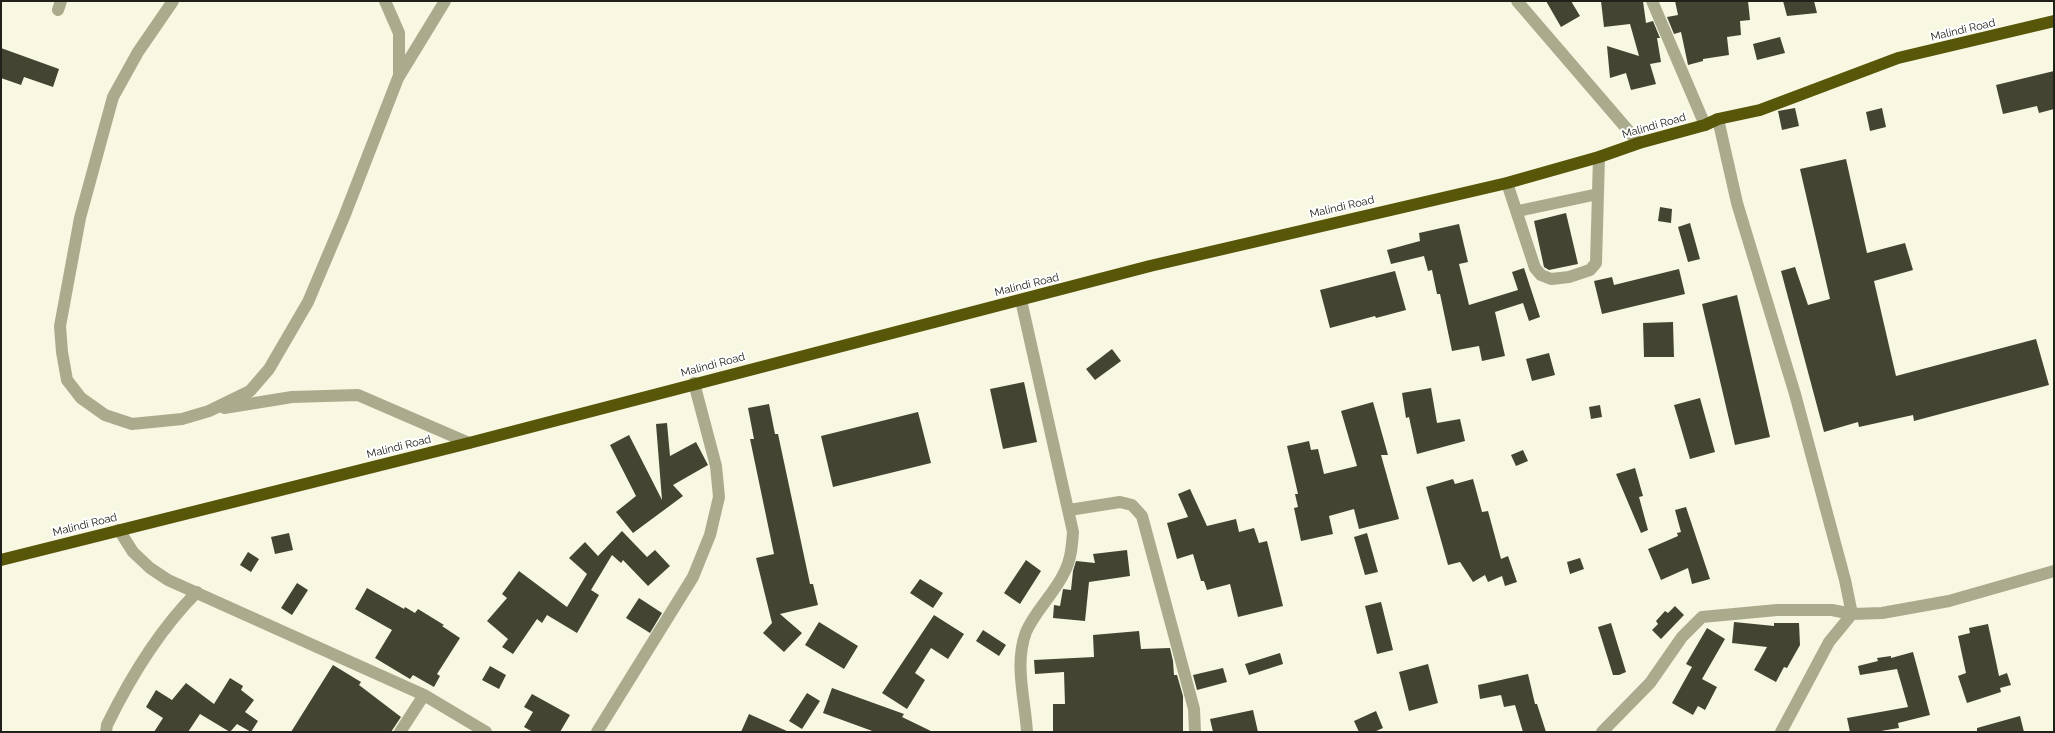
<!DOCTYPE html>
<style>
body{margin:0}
#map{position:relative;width:2055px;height:733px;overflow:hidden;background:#f7f7e2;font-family:Raleway,sans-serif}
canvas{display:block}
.frame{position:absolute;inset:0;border:2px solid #202119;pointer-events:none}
</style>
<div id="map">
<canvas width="2055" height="733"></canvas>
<div class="frame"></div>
</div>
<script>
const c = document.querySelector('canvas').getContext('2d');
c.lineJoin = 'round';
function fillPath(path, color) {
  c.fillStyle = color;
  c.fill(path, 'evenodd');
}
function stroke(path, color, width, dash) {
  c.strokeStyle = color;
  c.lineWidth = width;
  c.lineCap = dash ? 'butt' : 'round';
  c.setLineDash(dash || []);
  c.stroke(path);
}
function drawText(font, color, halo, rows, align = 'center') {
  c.font = font + ' Raleway,sans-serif';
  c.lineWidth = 4;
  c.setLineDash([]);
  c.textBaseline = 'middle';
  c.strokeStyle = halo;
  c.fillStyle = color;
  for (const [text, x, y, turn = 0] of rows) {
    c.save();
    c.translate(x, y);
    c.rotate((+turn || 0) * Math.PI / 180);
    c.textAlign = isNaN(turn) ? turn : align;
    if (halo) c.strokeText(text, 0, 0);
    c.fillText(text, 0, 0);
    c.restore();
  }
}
fillPath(new Path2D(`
 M1546 1H1571L1580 16 1561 27Z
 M1601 1H1643L1646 23 1653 21 1660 38H1657L1661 62 1650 64 1656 84 1631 90 1626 73 1610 78 1607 46 1639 56 1630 24 1604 27Z
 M1675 1H1748L1750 20 1740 21 1741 35 1727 37 1729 55 1703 59V61L1688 65 1681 32 1674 34 1667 17 1678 15Z
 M1783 1H1814L1817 13 1787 16Z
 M1780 37 1785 53 1757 60 1753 44Z
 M1 48 59 69 53 87 24 77 21 85 1 78Z
 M2054 71V109L2039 113 2037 106 2003 114 1996 85Z
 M1795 108 1799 126 1782 130 1778 111Z
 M1882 108 1886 127 1870 131 1866 112Z
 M1846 159 1867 253 1905 243 1913 270 1874 281 1896 376 2036 339 2049 385 1914 421 1913 415 1859 427 1858 422 1824 432 1781 271 1795 267 1808 305 1830 299 1800 169Z
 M1660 207 1672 209 1671 223 1658 221Z
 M1566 213 1578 264 1549 270 1544 267 1534 221Z
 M1690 223 1700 259 1688 262 1678 227Z
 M1459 224 1468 262 1459 264 1469 305 1518 290 1512 272 1524 268 1540 317 1529 321 1523 303 1495 312 1505 356 1482 361 1479 346 1452 351 1440 294H1437L1432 270 1428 271 1424 256 1391 264 1387 250 1420 241 1419 233Z
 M1679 269 1685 294 1602 314 1594 281 1612 277 1614 285Z
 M1395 271 1406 310 1376 318 1375 316 1330 328 1320 290Z
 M1737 295 1770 437 1735 445 1702 304Z
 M1673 322 1674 357H1644L1643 323Z
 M1112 349 1121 361 1095 380 1086 369Z
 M1549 353 1555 375 1532 381 1526 359Z
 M1024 382 1037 442 1003 449 990 389Z
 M1431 388 1437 423 1460 419 1465 441 1417 454 1409 417 1406 418 1402 393Z
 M1700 398 1715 452 1690 459 1674 405Z
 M1373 402 1388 455H1381L1399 519 1359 529 1354 509 1329 516 1333 534 1301 541 1294 508 1298 507 1295 494H1298L1287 446 1309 441 1311 450 1318 449 1324 474 1357 466 1341 411Z
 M769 404 775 434H778L810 584H813L818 605 780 614 802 633 784 652 763 633 772 623 756 558 774 554 750 439H754L748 408Z
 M1600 405 1602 417 1591 419 1589 407Z
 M918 412 931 463 833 487 821 436Z
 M667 423 670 456 696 442 708 465 673 485 683 496 633 533 616 512 636 496 610 445 629 435 662 500 656 424Z
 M1523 450 1528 461 1516 466 1511 455Z
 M1635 468 1643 496 1639 497 1648 530 1641 533 1616 474Z
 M1453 479 1455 484 1473 479 1482 512 1488 511 1501 559 1508 556 1517 582 1505 586 1502 576 1488 582 1485 575 1473 582 1460 562 1448 565 1426 487Z
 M1190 489 1207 526 1236 519 1239 532 1254 528 1259 543 1267 541 1283 606 1238 617 1230 584 1207 590 1204 581H1201L1193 554 1177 559 1167 523 1188 517 1178 494Z
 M1686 507 1710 579 1692 584 1688 568 1661 580 1648 549 1678 536 1677 533 1681 532 1675 510Z
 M622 531 647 557 655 550 670 566 648 586 623 560 621 563 612 555 591 590 599 595 577 633 547 615 542 623 537 619 513 654 502 647 508 639 487 621 507 598 502 594 519 571 567 607 587 574 569 558 585 542 598 556Z
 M289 533 293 550 275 554 271 537Z
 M1367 533 1378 572 1365 575 1354 537Z
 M1127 550 1130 576 1089 582 1085 621 1053 618 1054 605 1060 606 1063 589 1071 590 1073 571 1076 561 1095 563 1093 554Z
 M248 552 259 559 251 572 240 565Z
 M1580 558 1584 569 1570 574 1567 562Z
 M1026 560 1041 571 1020 604 1004 593Z
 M920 579 943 593 933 608 910 593Z
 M297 583 308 590 292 615 281 608Z
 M367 588 404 609 405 607 415 613 418 609 444 625 442 626 460 638 437 674 440 676 434 687 413 675 410 679 375 658 392 630 355 609Z
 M639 598 662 613 650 633 626 618Z
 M1381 602 1393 650 1377 654 1365 606Z
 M1675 606 1684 615 1661 639 1652 630 1658 624 1656 621 1665 611 1668 613Z
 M934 615 964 634 948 659 931 648 915 673 925 680 907 709 882 693Z
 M819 622 858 646 844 669 805 645Z
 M1734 622 1774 626V623H1799L1800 645 1787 668 1784 667 1776 682 1754 670 1767 647 1732 643Z
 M1611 623 1626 672 1619 675H1613L1598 627Z
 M1988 624 1999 676 2007 673 2011 685 2000 688 2001 692 1967 703 1958 676 1966 673 1958 636 1970 633 1969 628Z
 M1707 628 1725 639 1702 679 1717 687 1705 710 1698 706 1693 715 1672 703 1692 667 1686 664Z
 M983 630 1006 645 999 656 976 641Z
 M1139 631 1141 649 1170 648 1173 661 1174 675H1177L1183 696V732H1053V704H1065L1064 672 1035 674 1034 660 1094 657 1093 635Z
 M1913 652 1930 715 1898 723 1899 728 1875 732H1850L1847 718 1908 707 1897 669 1860 675 1858 666 1878 661 1877 658 1891 656V658Z
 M1280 653 1283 664 1249 675 1245 664Z
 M1428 664 1438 703 1409 711 1399 672Z
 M333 665 361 682 359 685 401 717 391 732H291Z
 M490 666 506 675 499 689 482 680Z
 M1223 668 1227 682 1197 690 1193 675Z
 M1528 674 1535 704H1537L1546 732H1523L1515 705 1504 707 1501 695 1480 699 1478 685Z
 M230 678 243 686 241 690 254 700 245 712 258 721 251 732 237 724 230 732 200 714 188 732H154L163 718 146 707 156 690 172 700 186 683 214 704Z
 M832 688 904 714 902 717 933 732H875L823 713Z
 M807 693 820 701 802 729 789 721Z
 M532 694 570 715 560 732H533L524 727 533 712 524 707Z
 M1253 710 1258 732H1213L1210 719Z
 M1376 711 1383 728 1374 732H1359L1354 721Z
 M749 714 789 732H741Z
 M2020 716 2024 732H1977V728Z`), '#444432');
stroke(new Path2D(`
 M173 1 138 52 113 97 80 218 60 326 62 352 67 380 81 398 105 415 132 424 182 419 209 411 250 391 269 369 308 302 344 217 398 78 445 1
 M385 1 399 33V77
 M1517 1 1639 143
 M1652 1 1705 125
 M58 10 61 1
 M1718 119 1737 203 1795 394 1845 580 1852 614 1829 642 1781 732
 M1507 183 1535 268 1541 275 1551 279 1569 277 1590 270 1596 263 1599 157
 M1518 211 1598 194
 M1021 300 1073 532C1072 546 1071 560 1064 573 1054 594 1035 611 1026 632 1014 664 1025 699 1027 732
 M224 408 292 397 358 395 469 443
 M1069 510 1120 502 1132 505 1142 516 1194 709 1195 732
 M119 530 133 552 150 568 168 580 424 695 486 732
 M106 732 107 725C130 678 159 630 197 592
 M400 732 424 695
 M597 732 693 577 710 535 719 497 716 466 694 383
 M1602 732 1650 683 1682 637 1702 617 1777 610H1832L1852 614 1882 613 1949 601 2054 571`), '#aaab8d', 12);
stroke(new Path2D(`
 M1 560 469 443 1150 266 1507 183 1599 157 1639 143 1705 125 1718 119 1760 110 1898 58 2054 21`), '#575609', 12);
drawText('11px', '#202119', '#fff', [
 ["Malindi Road",1963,30,-13],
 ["Malindi Road",1654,126,-16],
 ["Malindi Road",1342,207,-13],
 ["Malindi Road",1027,285,-14],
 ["Malindi Road",713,365,-15],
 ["Malindi Road",399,447,-14],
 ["Malindi Road",85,525,-14]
]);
</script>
